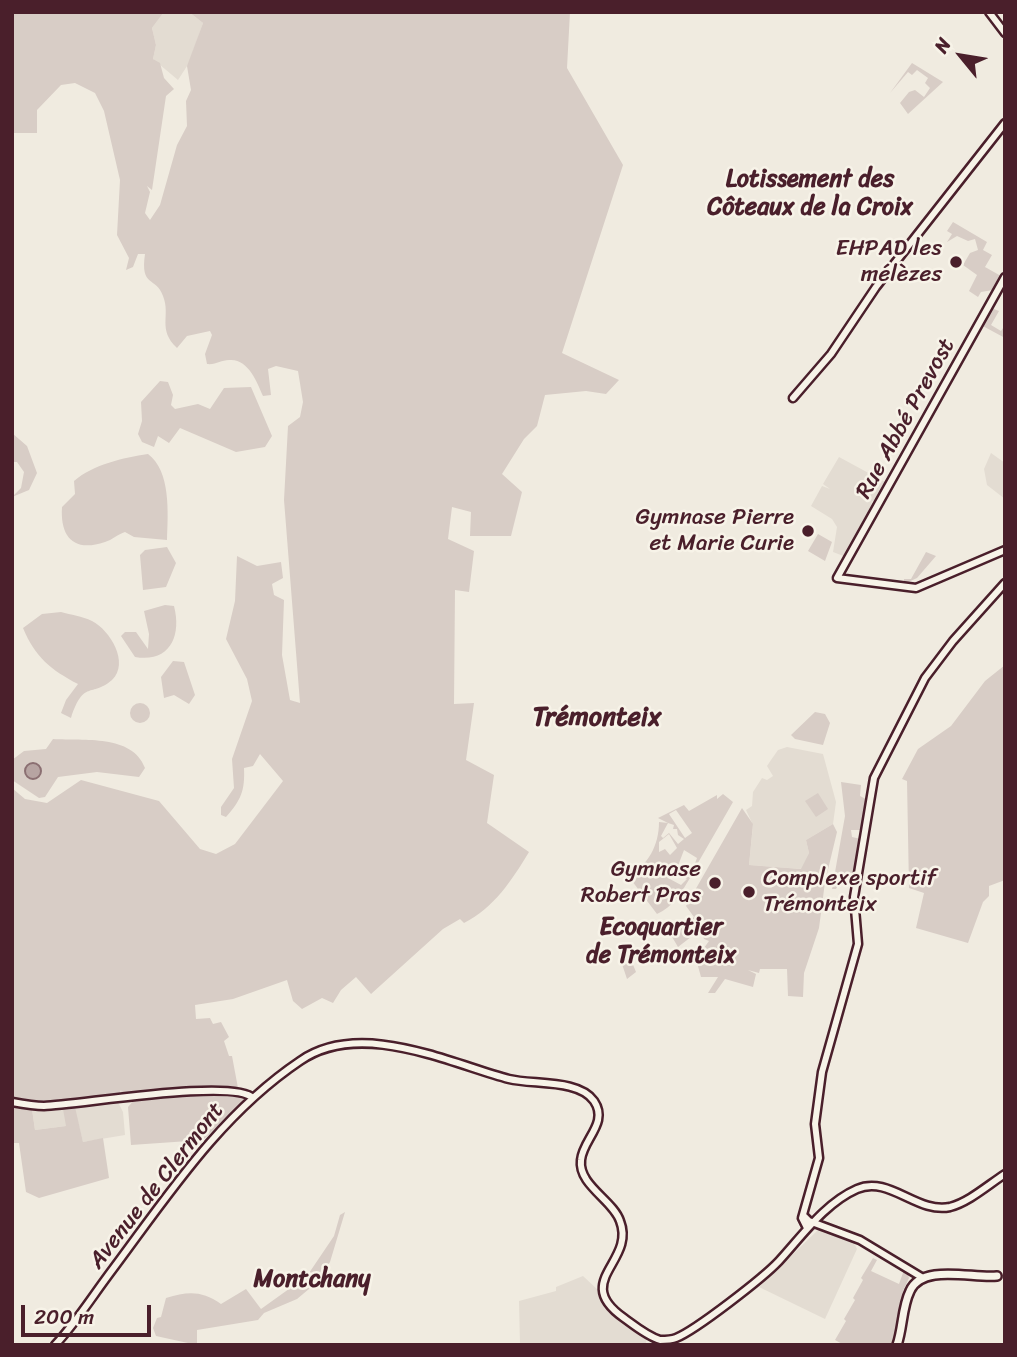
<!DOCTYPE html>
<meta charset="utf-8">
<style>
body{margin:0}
#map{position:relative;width:1017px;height:1357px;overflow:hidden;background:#f0ebe0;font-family:Sriracha,sans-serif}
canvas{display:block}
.frame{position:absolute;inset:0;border:14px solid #4a1f2b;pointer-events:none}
.north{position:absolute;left:926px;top:21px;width:70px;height:70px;-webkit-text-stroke:5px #f7f3e8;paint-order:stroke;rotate:300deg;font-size:19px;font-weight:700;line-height:28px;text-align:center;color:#4a1f2b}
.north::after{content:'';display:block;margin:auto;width:24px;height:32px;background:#4a1f2b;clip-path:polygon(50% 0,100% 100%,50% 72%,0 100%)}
.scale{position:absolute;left:21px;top:1305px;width:130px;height:32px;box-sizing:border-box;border:4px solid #4a1f2b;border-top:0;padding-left:9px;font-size:21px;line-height:24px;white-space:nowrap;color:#4a1f2b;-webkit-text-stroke:5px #f7f3e8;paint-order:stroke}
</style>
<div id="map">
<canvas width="1017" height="1357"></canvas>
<div class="frame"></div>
<div class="north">N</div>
<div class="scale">200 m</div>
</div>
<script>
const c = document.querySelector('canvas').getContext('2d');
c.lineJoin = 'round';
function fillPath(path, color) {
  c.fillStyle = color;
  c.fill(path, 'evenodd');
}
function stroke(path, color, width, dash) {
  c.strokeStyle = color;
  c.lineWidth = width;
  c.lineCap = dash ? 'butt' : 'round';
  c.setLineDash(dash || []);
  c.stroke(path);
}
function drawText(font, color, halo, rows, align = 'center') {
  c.font = font + ' Sriracha,sans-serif';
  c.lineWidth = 5;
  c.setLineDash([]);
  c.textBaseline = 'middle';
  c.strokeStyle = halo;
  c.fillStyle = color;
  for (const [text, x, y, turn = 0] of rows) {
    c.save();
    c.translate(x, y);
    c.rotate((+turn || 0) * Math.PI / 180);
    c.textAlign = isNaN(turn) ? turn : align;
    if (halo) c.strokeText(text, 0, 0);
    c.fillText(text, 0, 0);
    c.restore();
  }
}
fillPath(new Path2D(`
 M164 12H189L203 23 189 63 178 80 153 59 156 45 152 28Z
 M991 453 1005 463V499L987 485 984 469Z
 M839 457 887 483 876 502 872 501 869 515 846 557 833 552 837 527 832 519 811 506 822 486 830 489 823 484Z
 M787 747 823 754 836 802 833 824 806 840 809 853 802 869 749 865 753 825 746 810 752 806 753 792 762 778 767 780 773 776 767 766 771 760 778 750Z
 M117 1100 123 1112 125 1135 83 1142 74 1107 66 1126 35 1130 32 1109Z
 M819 1229 854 1243 857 1249 825 1319 759 1287Z
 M583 1276 598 1290 604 1308 648 1337 645 1345H520L519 1301 556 1291V1287Z`), '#e3dcd2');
fillPath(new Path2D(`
 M12 12H164L152 28 156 45 153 59 160 63 164 78 174 89 166 96 152 190 147 186 150 192 145 213 150 220 160 205 177 145 187 126 186 101 191 90 187 66 203 23 189 12H570L567 68 623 165 562 353 619 380 606 394 586 391 545 395 537 426 524 439 502 474 522 492 511 536H470L471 512 452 507 448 539 474 551 469 592 455 590 454 704 474 703 466 760 494 775 487 823 529 852C512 880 494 908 464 923L460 919 443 929 371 994 356 977 341 990 333 1003 322 998 302 1009 293 1001 287 980 233 999 195 1005 196 1019 210 1018 213 1024 221 1022 229 1037 224 1041 229 1056H232L238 1088 122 1094 121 1090 119 1095 51 1104 12 1100V788L25 799 47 803 81 780 159 801 200 849 216 854 235 844 283 781 260 754 253 766 244 768C245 791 241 800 226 817L221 815V807L234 788 232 759 252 701 247 679 226 639 235 601 237 556 257 566 281 562 283 578 272 584 274 595 284 600 282 655 290 700 300 703 284 500 288 426 300 417 303 402 298 371 276 366 268 369 271 395 263 396C257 382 248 358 229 360 221 360 216 365 207 364L205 354 212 335 210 331 187 336 177 348C157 329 171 316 163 296 156 276 140 288 145 254H138L133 267 126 270 129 258 117 235 120 180 104 111 95 93 75 83 61 85 37 110V133H14Z
 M912 63 943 82 908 114 900 103 909 92 915 90 924 97 930 88 925 83 928 78 917 70 912 75 908 72 890 93Z
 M953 222 987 242 983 250 992 255 985 267 1001 276 993 290 981 292 978 297 969 291 977 275 963 265 970 253 978 250 975 239 968 241 957 236 947 242 952 234 947 231Z
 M991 308 999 311 991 325 1001 331 1005 325V338L981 325Z
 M160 381 168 382 173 395 171 405 175 409 198 404 210 409 224 388 251 387 272 436 265 447 236 452 180 428 169 443 158 436 154 447 142 442 138 434 142 421 141 402Z
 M12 433 27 446 37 473 29 490 12 497 21 488 24 472 17 462H12Z
 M148 454C171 471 168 513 167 540L134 537 125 532C118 534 112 540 105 542 73 553 60 536 62 507L75 494 74 481C94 464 123 458 148 454Z
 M818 534 832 542 825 561 808 551Z
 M167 547 176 563 166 587 143 590 140 555 145 550Z
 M926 552 936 556 917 578 904 584V579H911Z
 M165 605 174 606C182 637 169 663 135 657L121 636 125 632H136L148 649 149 634 144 611Z
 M61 612C71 615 82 616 92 621 110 630 130 663 112 680 91 698 84 679 71 718L61 713 66 700 78 684C51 670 35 657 23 628L42 614Z
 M173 661 184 662 195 695 189 704 174 695 164 698 161 677Z
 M1005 665V880L989 886V896L983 902 968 943 916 928 924 893 909 888 907 781 902 779 918 749 951 726 985 681Z
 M130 713a10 10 0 1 1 20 0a10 10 0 1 1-20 0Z
 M815 712 825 714 830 723 823 745 795 739 791 735Z
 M53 739C84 741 132 734 145 768L139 777 97 772 58 777 45 797 39 798 12 780V760L24 751 46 749Z
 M841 782 861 785 860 796 866 799 862 830H851L852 837 861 839 853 874 850 876 844 874 836 889H832L845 816Z
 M818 793 828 809 816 817 805 801Z
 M723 794 733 802 695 868 691 866 686 875 690 878C681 893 673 907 657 914L629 877C648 864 659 846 659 822L668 823 658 818 684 805 689 811 717 795V799ZM676 810 692 833 685 838 669 814ZM668 823 674 825 673 829H677L678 835 684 839 678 844 669 833 663 838 661 836ZM669 834 677 848 670 855 665 849 659 852V842ZM684 850 697 858 694 866 688 863 681 875 687 879 681 885 668 878 672 869 676 871Z
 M742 808 753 824 749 865 801 869 809 853 806 840 833 824 837 832 825 882 819 928 804 973 803 997 788 996 787 969H760L759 973 748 970 756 974 753 987 725 979 715 993H708L718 977H701L696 959 709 941 704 939 700 930 678 947 665 925 668 923 677 931 694 917 686 906Z
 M629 955 636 972 627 979 620 958Z
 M230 1094 244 1097 245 1099 203 1140 131 1145 128 1107 135 1099Z
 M12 1106 32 1109 35 1130 66 1126 63 1109 75 1107 83 1142 103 1138 109 1178 39 1198 26 1192 19 1143H12Z
 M345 1212 330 1262 315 1284 297 1299 264 1313 258 1320 197 1330V1345L156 1336 153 1328 157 1318 161 1317 166 1298C189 1291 202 1291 221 1304L246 1289 261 1309 307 1276 334 1236 340 1215Z
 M873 1258 877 1260 871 1271 899 1284 904 1270 907 1272 909 1278 903 1291 898 1327 892 1345H844L835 1340 846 1321 844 1319 855 1300 853 1298 863 1280 861 1278Z`), '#d8cdc6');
const water = new Path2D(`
 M25 771a8 8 0 1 1 16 0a8 8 0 1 1-16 0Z`);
fillPath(water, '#b7a4a2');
stroke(water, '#8b6f72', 2);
const secondary = new Path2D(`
 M989 12 1005 33
 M1005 277 837 578 916 588 1005 550
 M793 398 831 354 876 287 1005 123
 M12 1102C23 1104 34 1106 44 1106 79 1105 233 1078 253 1098
 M803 1215 809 1221 860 1240 923 1278
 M807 1228 802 1218 819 1158 815 1124 822 1072 858 944 854 897 874 778 925 678 953 641 1005 583
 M55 1345C74 1325 90 1300 107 1277 165 1200 218 1116 300 1061 360 1019 449 1063 509 1079 533 1085 579 1079 594 1101 609 1123 583 1139 581 1160 578 1185 613 1200 620 1221 636 1262 571 1281 624 1318 635 1326 647 1336 660 1340 666 1340 671 1340 676 1338 696 1330 763 1278 779 1261 802 1236 825 1203 857 1189 889 1175 917 1214 950 1207 969 1202 988 1185 1005 1174`);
const primary = new Path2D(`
 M897 1345C903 1328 902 1307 910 1291 922 1263 974 1279 997 1276`);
stroke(secondary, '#4a1f2b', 11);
stroke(primary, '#4a1f2b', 12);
stroke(secondary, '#f7f3e8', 6);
stroke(primary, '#f7f3e8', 7);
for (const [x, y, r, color] of [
 [956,262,7,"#4a1f2b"],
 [808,531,7,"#4a1f2b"],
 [715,883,7,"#4a1f2b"],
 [749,892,7,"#4a1f2b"]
]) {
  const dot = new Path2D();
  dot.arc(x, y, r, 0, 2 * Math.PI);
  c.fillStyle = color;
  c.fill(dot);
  stroke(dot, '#f7f3e8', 2.5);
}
drawText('23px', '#4a1f2b', '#f7f3e8', [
 ["EHPAD les",942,249],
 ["mélèzes",942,275],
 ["Gymnase Pierre",794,518],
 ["et Marie Curie",794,544],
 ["Gymnase",701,870],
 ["Robert Pras",701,896],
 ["Complexe sportif",763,879,"left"],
 ["Trémonteix",763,905,"left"]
], 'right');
drawText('23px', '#4a1f2b', '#f7f3e8', [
 ["Rue Abbé Prevost",906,419,-61],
 ["Avenue de Clermont",157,1186,-52]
]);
drawText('bold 24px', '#4a1f2b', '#f7f3e8', [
 ["Lotissement des",810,180],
 ["Côteaux de la Croix",810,208],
 ["Ecoquartier",661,928],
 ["de Trémonteix",661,956],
 ["Montchany",312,1280]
]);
drawText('bold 26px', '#4a1f2b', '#f7f3e8', [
 ["Trémonteix",597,718]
]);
</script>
